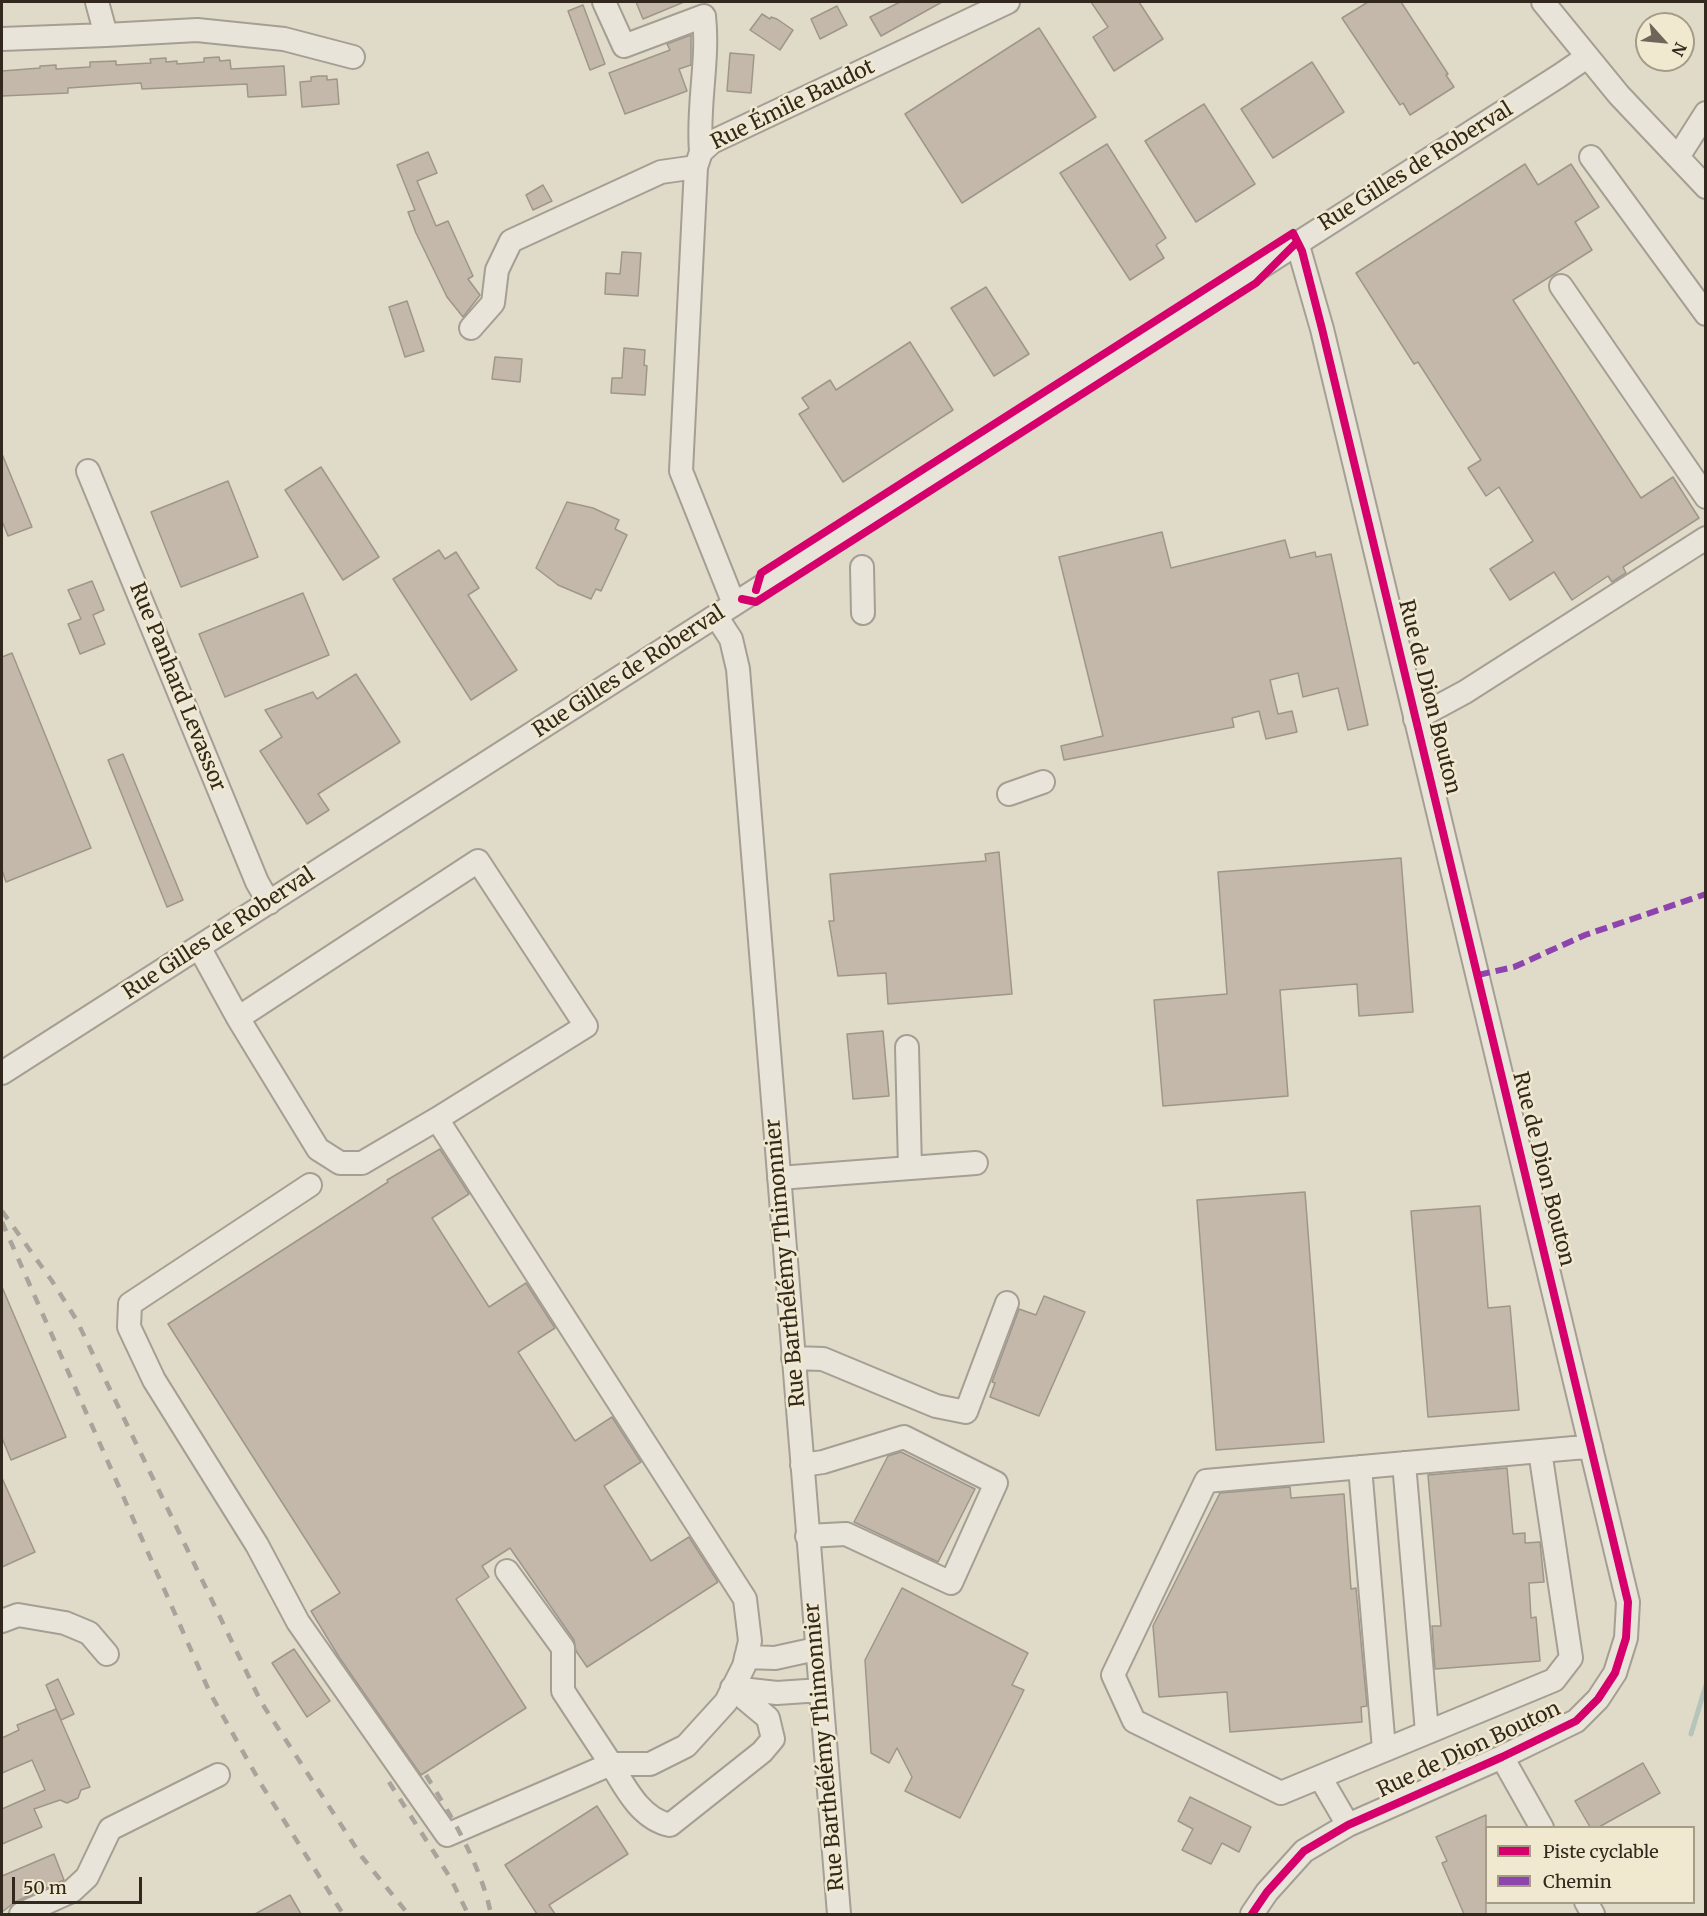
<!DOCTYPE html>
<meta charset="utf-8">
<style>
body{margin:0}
#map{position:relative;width:1707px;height:1916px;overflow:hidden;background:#e0dac9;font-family:Merriweather,serif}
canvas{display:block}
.frame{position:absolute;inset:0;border:3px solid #32281d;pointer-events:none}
.legend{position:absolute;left:1485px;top:1826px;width:210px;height:78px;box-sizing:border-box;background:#f1e9cf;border:2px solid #a59c88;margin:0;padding:8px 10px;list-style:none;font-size:18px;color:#32281d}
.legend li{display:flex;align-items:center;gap:12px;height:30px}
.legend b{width:30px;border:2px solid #a59c88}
.north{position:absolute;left:1635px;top:12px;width:60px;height:60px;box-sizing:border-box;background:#f1e9cf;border:2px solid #a59c88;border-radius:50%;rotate:117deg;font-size:16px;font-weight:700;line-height:24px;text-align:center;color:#32281d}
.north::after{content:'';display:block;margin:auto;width:21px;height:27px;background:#6f6659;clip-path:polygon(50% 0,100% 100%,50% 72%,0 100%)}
.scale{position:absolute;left:12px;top:1877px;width:130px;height:27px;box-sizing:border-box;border:3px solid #32281d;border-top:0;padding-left:8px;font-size:18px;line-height:21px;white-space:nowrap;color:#32281d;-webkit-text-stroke:4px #f1e9cf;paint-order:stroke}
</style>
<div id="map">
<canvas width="1707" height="1916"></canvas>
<div class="frame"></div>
<ul class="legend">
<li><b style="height:8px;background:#d6006c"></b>Piste cyclable</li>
<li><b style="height:8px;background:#8e44ad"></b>Chemin</li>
</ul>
<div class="north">N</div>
<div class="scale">50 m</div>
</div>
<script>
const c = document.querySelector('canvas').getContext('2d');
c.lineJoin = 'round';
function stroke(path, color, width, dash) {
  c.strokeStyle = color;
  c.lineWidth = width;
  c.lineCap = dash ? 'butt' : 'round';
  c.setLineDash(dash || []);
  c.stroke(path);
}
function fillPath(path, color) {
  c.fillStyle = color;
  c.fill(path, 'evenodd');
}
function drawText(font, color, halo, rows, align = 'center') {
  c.font = font + ' Merriweather,serif';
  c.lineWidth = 5;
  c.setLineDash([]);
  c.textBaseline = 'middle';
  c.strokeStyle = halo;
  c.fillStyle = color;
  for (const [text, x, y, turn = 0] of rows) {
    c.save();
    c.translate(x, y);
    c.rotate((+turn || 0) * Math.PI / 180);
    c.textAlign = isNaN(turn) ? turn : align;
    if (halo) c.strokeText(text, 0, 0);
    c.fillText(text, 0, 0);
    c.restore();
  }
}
stroke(new Path2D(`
 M1691 1734 1706 1685`), '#b5c5bb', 5);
const building = new Path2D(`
 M636 2H684L643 19Z
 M900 2H942L881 36 870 17Z
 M1091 2H1139L1163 39 1114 71 1093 37 1108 27Z
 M1368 2H1401L1448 74 1446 75 1454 87 1410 115 1403 103 1400 105 1342 18Z
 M583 5 605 64 590 70 568 11Z
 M837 6 847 25 820 39 811 19Z
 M762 14 770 19 771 17 777 19 793 30 780 50 750 30Z
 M1039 28 1096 117 962 203 905 114Z
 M691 35V65L679 69 687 91 625 114 609 73 670 50 667 44Z
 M730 53 754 55 751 93 727 91Z
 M219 57 220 61 230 60 231 69 284 66 286 95 248 97 247 84 142 89 141 83 68 88V93L2 96V71L40 68V66L56 65V69L90 67V62L116 61V65L151 63 150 59 166 58V62L177 61V64L204 62V58Z
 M1312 62 1344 112 1273 158 1241 109Z
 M319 76H327V80L337 79 339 104 302 107 300 82 311 81V77Z
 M1204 104 1255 184 1196 222 1145 141Z
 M1107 144 1166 238 1156 245 1164 258 1130 280 1060 173Z
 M428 152 437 173 417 181 436 226 448 221 473 276 468 279 480 295 463 317 447 297 416 233 408 212 415 210 397 165Z
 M1525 164 1538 185 1571 164 1599 207 1575 222 1592 250 1513 300 1641 498 1673 477 1699 518 1623 567 1626 573 1612 582 1608 576 1572 600 1554 572 1510 600 1490 569 1533 541 1499 487 1486 496 1468 468 1481 460 1418 362 1414 364 1356 273Z
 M543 185 552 201 533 210 526 195Z
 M622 252 641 253 638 296 605 294 606 273 620 274Z
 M986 287 1029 354 994 376 951 308Z
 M407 301 424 351 405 357 389 307Z
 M910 342 953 410 843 482 799 414 809 408 802 398 830 380 836 390Z
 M624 348 645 350 644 365 647 366 645 395 611 393 612 378H622Z
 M495 357 522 359 520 382 492 379Z
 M2 454 32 527 8 536 2 521Z
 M321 467 379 557 343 580 285 490Z
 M228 481 258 557 181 587 151 512Z
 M567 502 593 508 619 520 615 529 627 535 601 591 596 589 591 599 558 585 536 568Z
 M1162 532 1171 568 1285 540 1290 558 1315 552 1316 557 1331 554 1368 725 1348 730 1338 688 1303 697 1298 673 1270 680 1278 714 1292 711 1297 732 1266 739 1259 711 1232 718 1234 727 1064 760 1061 746 1103 736 1059 557Z
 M439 550 445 559 456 552 479 588 468 595 517 670 471 700 393 579Z
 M92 581 104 610 93 615 105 644 80 654 68 624 81 619 68 590Z
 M303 593 329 655 225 697 199 634Z
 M12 653 91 848 6 882 2 870V657Z
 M356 674 400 742 318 794 329 810 307 824 260 751 282 737 265 710 313 692 317 699Z
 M123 754 183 900 167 907 108 760Z
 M999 852 1012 994 888 1004 886 973 838 976 829 921H834L830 874 986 861 985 854Z
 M1401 858 1413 1012 1359 1016 1357 984 1280 990 1288 1096 1163 1106 1154 1000 1227 994 1218 872Z
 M883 1031 889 1096 853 1099 847 1034Z
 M440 1149 469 1194 432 1218 489 1307 526 1283 555 1328 518 1352 575 1441 612 1417 641 1462 604 1486 651 1561 689 1537 718 1582 587 1667 576 1651 574 1640 510 1548 482 1566 489 1577 456 1599 526 1708 421 1775 339 1657 311 1611 340 1593 168 1324 388 1182 387 1180Z
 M1305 1192 1324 1442 1216 1450 1197 1200Z
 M1480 1206 1488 1308 1510 1306 1519 1410 1428 1417 1411 1211Z
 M2 1287 66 1437 11 1460 2 1438Z
 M1044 1296 1085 1312 1039 1416 990 1397 995 1383 992 1382 1019 1309 1036 1315Z
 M901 1452 975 1489 938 1562 854 1522 888 1456Z
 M1507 1468 1513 1534 1525 1533V1543L1540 1542 1544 1582 1529 1583 1531 1618 1536 1617 1540 1661 1435 1669 1432 1626H1441L1428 1475Z
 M2 1478 35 1552 2 1567Z
 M1290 1487 1291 1498 1344 1494 1351 1589 1356 1588 1367 1706 1361 1707 1362 1722 1230 1732 1227 1692 1159 1697 1153 1626 1220 1493Z
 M902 1588 1028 1653 1012 1685 1024 1690 960 1818 905 1791 912 1777 897 1748 889 1763 871 1753 865 1660Z
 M294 1649 330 1701 307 1717 272 1663Z
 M58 1679 74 1714 61 1720 46 1685Z
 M56 1709 90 1787 81 1790 78 1798 67 1803 60 1800 34 1809 42 1827 2 1844V1809L45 1790 32 1760 2 1773V1738L19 1730 17 1725Z
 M1643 1763 1660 1793 1599 1827H1590L1575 1801Z
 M1190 1797 1251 1827 1239 1852 1222 1843 1211 1864 1182 1850 1193 1829 1178 1821Z
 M597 1806 628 1854 549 1905 555 1914H537L505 1865Z
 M1486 1815V1914H1464L1442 1863 1447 1861 1436 1837Z
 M54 1854 64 1880 15 1902 2 1912V1876Z
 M290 1895 301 1914H255Z`);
fillPath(building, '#c3b8aa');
stroke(building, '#9f968a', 1.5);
const minor = new Path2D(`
 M604 2 624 46 704 16C709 61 697 106 701 152
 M1543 2 1619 95 1706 187
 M106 35 197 30 284 39 353 57
 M2 39 106 35 97 2
 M1591 157 1706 314
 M1678 157 1706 113
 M696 167 681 471 734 604
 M1561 286 1706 497
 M471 328 493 303 497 270 511 241 661 172 696 167 701 152 712 142 1008 2
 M88 471 257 882 269 903
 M862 567 863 613
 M716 616 731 639 738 669 839 1914
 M1415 719 1465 692 1706 538
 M1009 794 1043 782
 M199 947 238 1018 318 1149 340 1163H362L437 1119 586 1026 478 861 238 1018
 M907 1047 910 1168
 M2 1073 1559 76 1581 61 1584 53
 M437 1119 745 1599 750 1641 744 1666 726 1702 686 1746 650 1764H611L563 1691V1648L507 1571
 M779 1178 976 1163
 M310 1185 130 1304 129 1327 154 1380 257 1545 298 1622 447 1835 611 1764C626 1789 641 1819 670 1825L762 1752 773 1739 768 1718 732 1688
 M793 1358 823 1359 936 1406 966 1412 1007 1303
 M1540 1451 1571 1658 1554 1680 1281 1793 1134 1721 1113 1675 1206 1481 1574 1448 1591 1447
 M1404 1463 1427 1732
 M802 1465 823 1462 904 1437 996 1483 951 1583 846 1534 807 1536
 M1360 1467 1384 1749
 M2 1621 18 1615 65 1623 89 1633 107 1654
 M746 1657 775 1658 816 1649
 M732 1688 777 1693 821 1690
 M1502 1757 1542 1828
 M1320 1777 1348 1825
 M1586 1902 1593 1914
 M21 1914 72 1891 87 1877 110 1829 218 1775
 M1252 1914 1267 1892 1304 1851 1348 1825 1502 1757 1576 1721 1598 1699 1615 1673 1626 1638 1628 1602 1322 329 1297 242`);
stroke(minor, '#a59f93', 26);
stroke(minor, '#e8e4da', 22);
stroke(new Path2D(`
 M2 1211 52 1281 76 1319 261 1702 362 1857 408 1914
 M2 1222 210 1693 261 1784 343 1914
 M426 1775C453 1819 480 1863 491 1914
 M389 1782 451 1879 468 1914`), '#a8a49b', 4.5, [10, 10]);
stroke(new Path2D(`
 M1478 975 1514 967 1585 935 1706 894`), '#8e44ad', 6, [12, 6]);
stroke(new Path2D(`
 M756 590 761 573 1293 233 1302 251 1322 329 1628 1602 1626 1638 1615 1673 1598 1699 1576 1721 1502 1757 1348 1825 1304 1851 1267 1892 1252 1914
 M742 599 756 602 1256 283 1297 242`), '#d6006c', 8);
drawText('21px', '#32281d', '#f1e9cf', [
 ["Rue Émile Baudot",793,105,-26],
 ["Rue Gilles de Roberval",1416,167,-32],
 ["Rue Gilles de Roberval",629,672,-33],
 ["Rue Panhard Levassor",177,687,68],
 ["Rue de Dion Bouton",1429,697,76],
 ["Rue Gilles de Roberval",219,934,-33],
 ["Rue de Dion Bouton",1543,1169,76],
 ["Rue Barthélémy Thimonnier",786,1263,-95],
 ["Rue Barthélémy Thimonnier",825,1747,-95],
 ["Rue de Dion Bouton",1469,1750,-25]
]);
</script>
